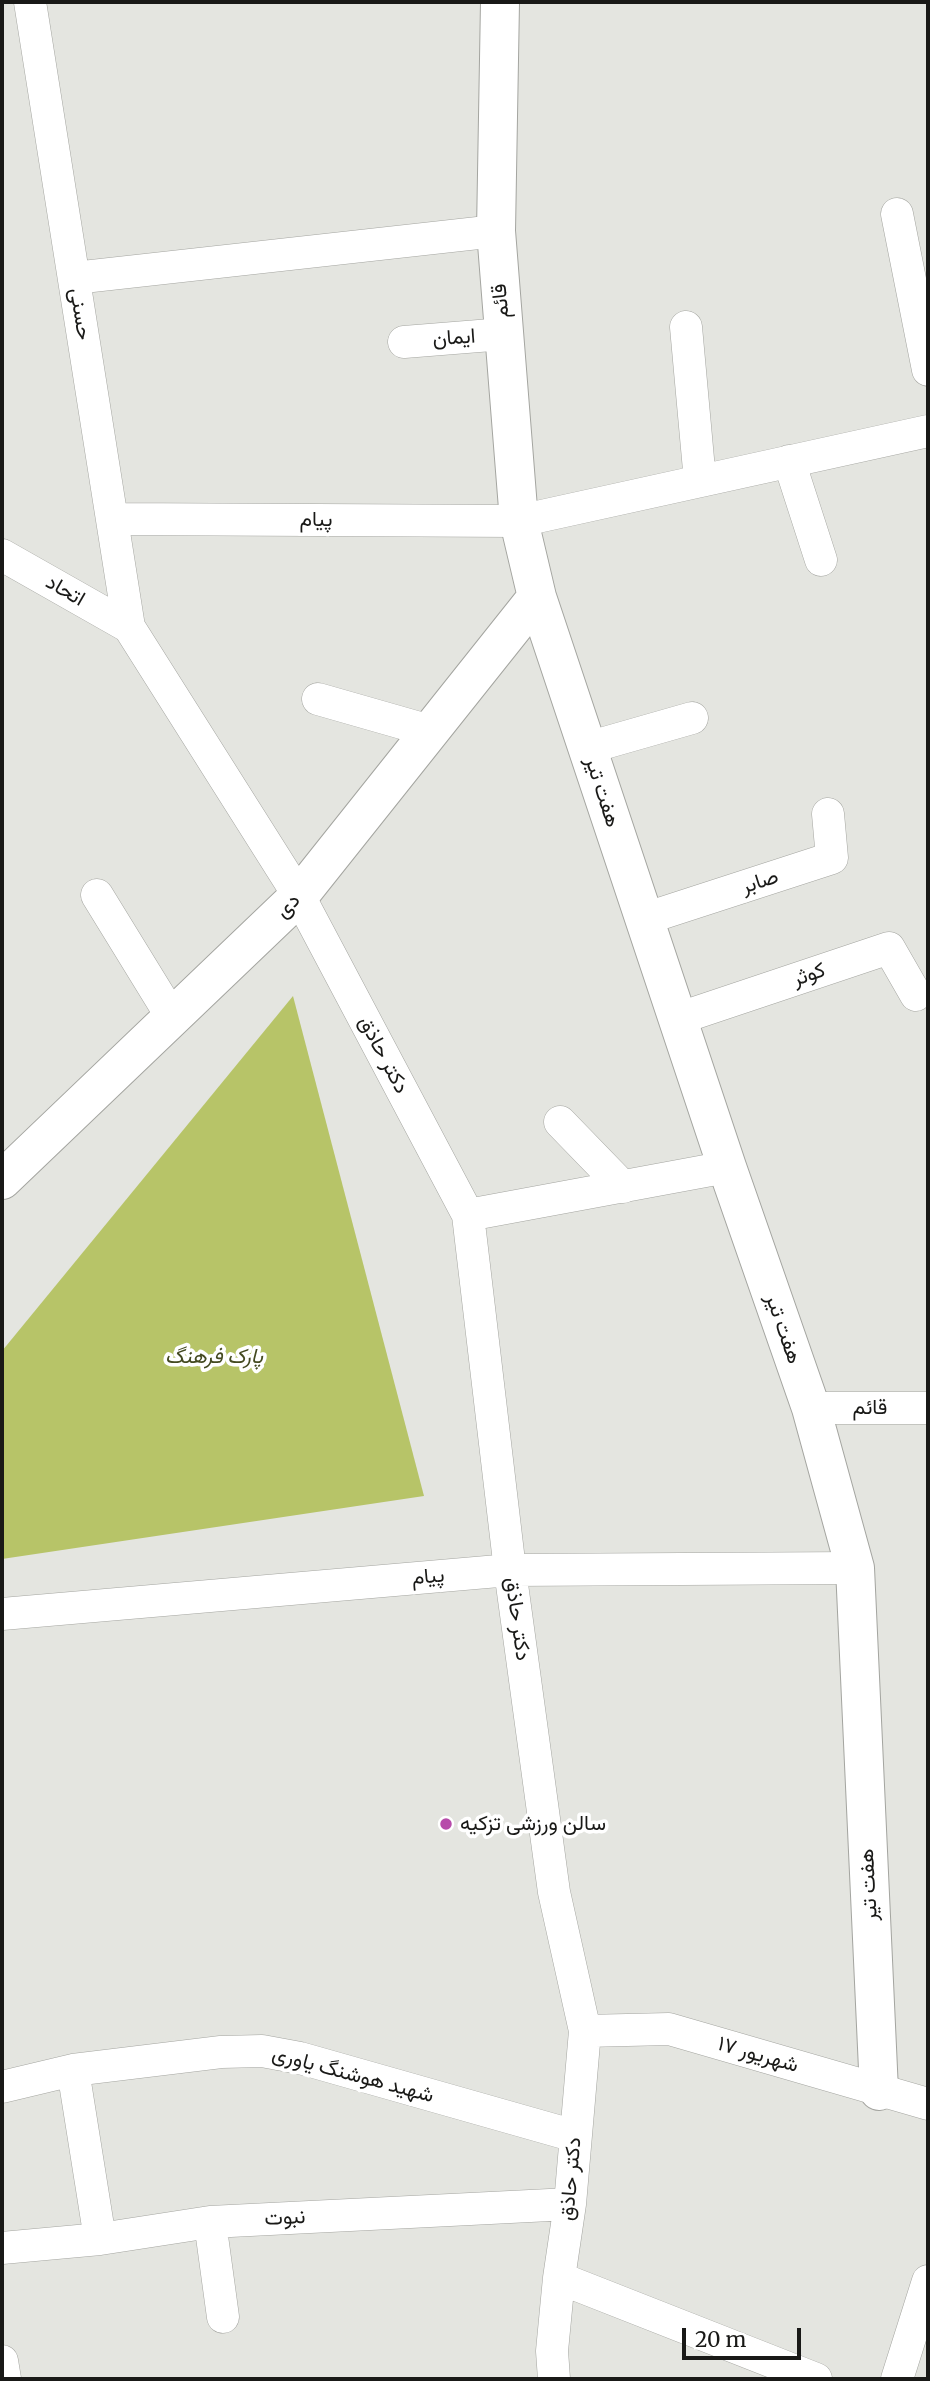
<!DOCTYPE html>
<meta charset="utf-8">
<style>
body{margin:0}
#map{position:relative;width:930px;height:2381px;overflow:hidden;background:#e4e5e0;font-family:Merriweather,serif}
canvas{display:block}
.frame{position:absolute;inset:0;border:4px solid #191917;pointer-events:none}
.scale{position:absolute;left:682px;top:2328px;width:119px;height:32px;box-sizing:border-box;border:4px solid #191917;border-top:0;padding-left:9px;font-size:21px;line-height:24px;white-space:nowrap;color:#191917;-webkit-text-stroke:5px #fff;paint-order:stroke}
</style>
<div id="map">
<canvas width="930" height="2381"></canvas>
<div class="frame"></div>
<div class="scale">20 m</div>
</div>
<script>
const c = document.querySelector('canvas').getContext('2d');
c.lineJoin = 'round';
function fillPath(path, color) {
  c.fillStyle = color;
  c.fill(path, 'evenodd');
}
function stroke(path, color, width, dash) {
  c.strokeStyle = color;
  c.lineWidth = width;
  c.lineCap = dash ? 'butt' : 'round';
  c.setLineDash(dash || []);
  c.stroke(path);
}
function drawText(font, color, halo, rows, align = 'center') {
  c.font = font + ' Merriweather,Vazirmatn,serif';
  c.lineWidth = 7;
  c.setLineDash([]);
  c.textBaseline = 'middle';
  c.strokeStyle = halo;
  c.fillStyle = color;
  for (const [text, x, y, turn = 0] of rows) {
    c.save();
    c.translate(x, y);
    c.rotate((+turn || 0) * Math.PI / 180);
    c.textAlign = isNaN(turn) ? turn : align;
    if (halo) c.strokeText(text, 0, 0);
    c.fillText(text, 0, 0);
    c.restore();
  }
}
fillPath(new Path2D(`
 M293 996 424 1496 2 1559V1351Z`), '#b7c468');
const street = new Path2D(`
 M30 2 129 627 299 896 468 1215 510 1570 554 1892 585 2031 570 2204 559 2278 552 2351 554 2379
 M897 214 928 370
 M74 278 496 231
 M686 327 700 481
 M404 342 504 334
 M789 461 821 560
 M112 519 519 521 928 431
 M2 555 129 627
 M318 699 430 731
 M587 748 692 718
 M97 895 172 1017
 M644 919 832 858 828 814
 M677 1019 889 948 916 995
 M560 1122 623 1187
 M468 1215 727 1167
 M811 1408H928
 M2 1614 510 1570 855 1568
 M585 2031 669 2029 928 2104
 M73 2070 100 2239
 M2 2087 73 2070 221 2052 262 2051 300 2058 575 2136
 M210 2222 223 2317
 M2 2248 100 2239 210 2222 570 2204
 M559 2278 816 2379
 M2 2361 5 2379
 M897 2379 928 2281`);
const secondary = new Path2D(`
 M500 2 496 231 519 521 537 597 727 1167 811 1408 855 1568 879 2091
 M2 1180 299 896 537 597`);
stroke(street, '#a4a5a0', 33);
stroke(secondary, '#a4a5a0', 40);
stroke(street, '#fff', 32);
stroke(secondary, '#fff', 38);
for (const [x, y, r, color] of [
 [446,1824,7,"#b74baa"]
]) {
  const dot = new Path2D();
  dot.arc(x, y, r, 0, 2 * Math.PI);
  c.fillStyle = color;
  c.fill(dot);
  stroke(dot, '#fff', 2.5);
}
drawText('21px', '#191917', '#fff', [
 ["قائم",501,301,-95],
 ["حسنی",80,314,81],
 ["ایمان",454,338,-4],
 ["پیام",316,520],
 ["اتحاد",65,591,30],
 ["هفت تیر",602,792,72],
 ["صابر",760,882,-18],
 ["دی",288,906,-45],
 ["کوثر",809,975,-19],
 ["دکتر حاذق",383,1055,62],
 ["هفت تیر",783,1329,71],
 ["قائم",870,1408],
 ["پیام",428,1577,-5],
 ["دکتر حاذق",517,1619,82],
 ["هفت تیر",869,1885,-93],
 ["۱۷ شهریور",758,2055,16],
 ["شهید هوشنگ یاوری",353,2075,15],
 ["دکتر حاذق",571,2179,-85],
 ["نبوت",285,2218,-3]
]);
drawText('italic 21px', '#444a21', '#fff', [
 ["پارک فرهنگ",214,1357]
]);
drawText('21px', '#191917', '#fff', [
 ["سالن ورزشی تزکیه",460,1824]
], 'left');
</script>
